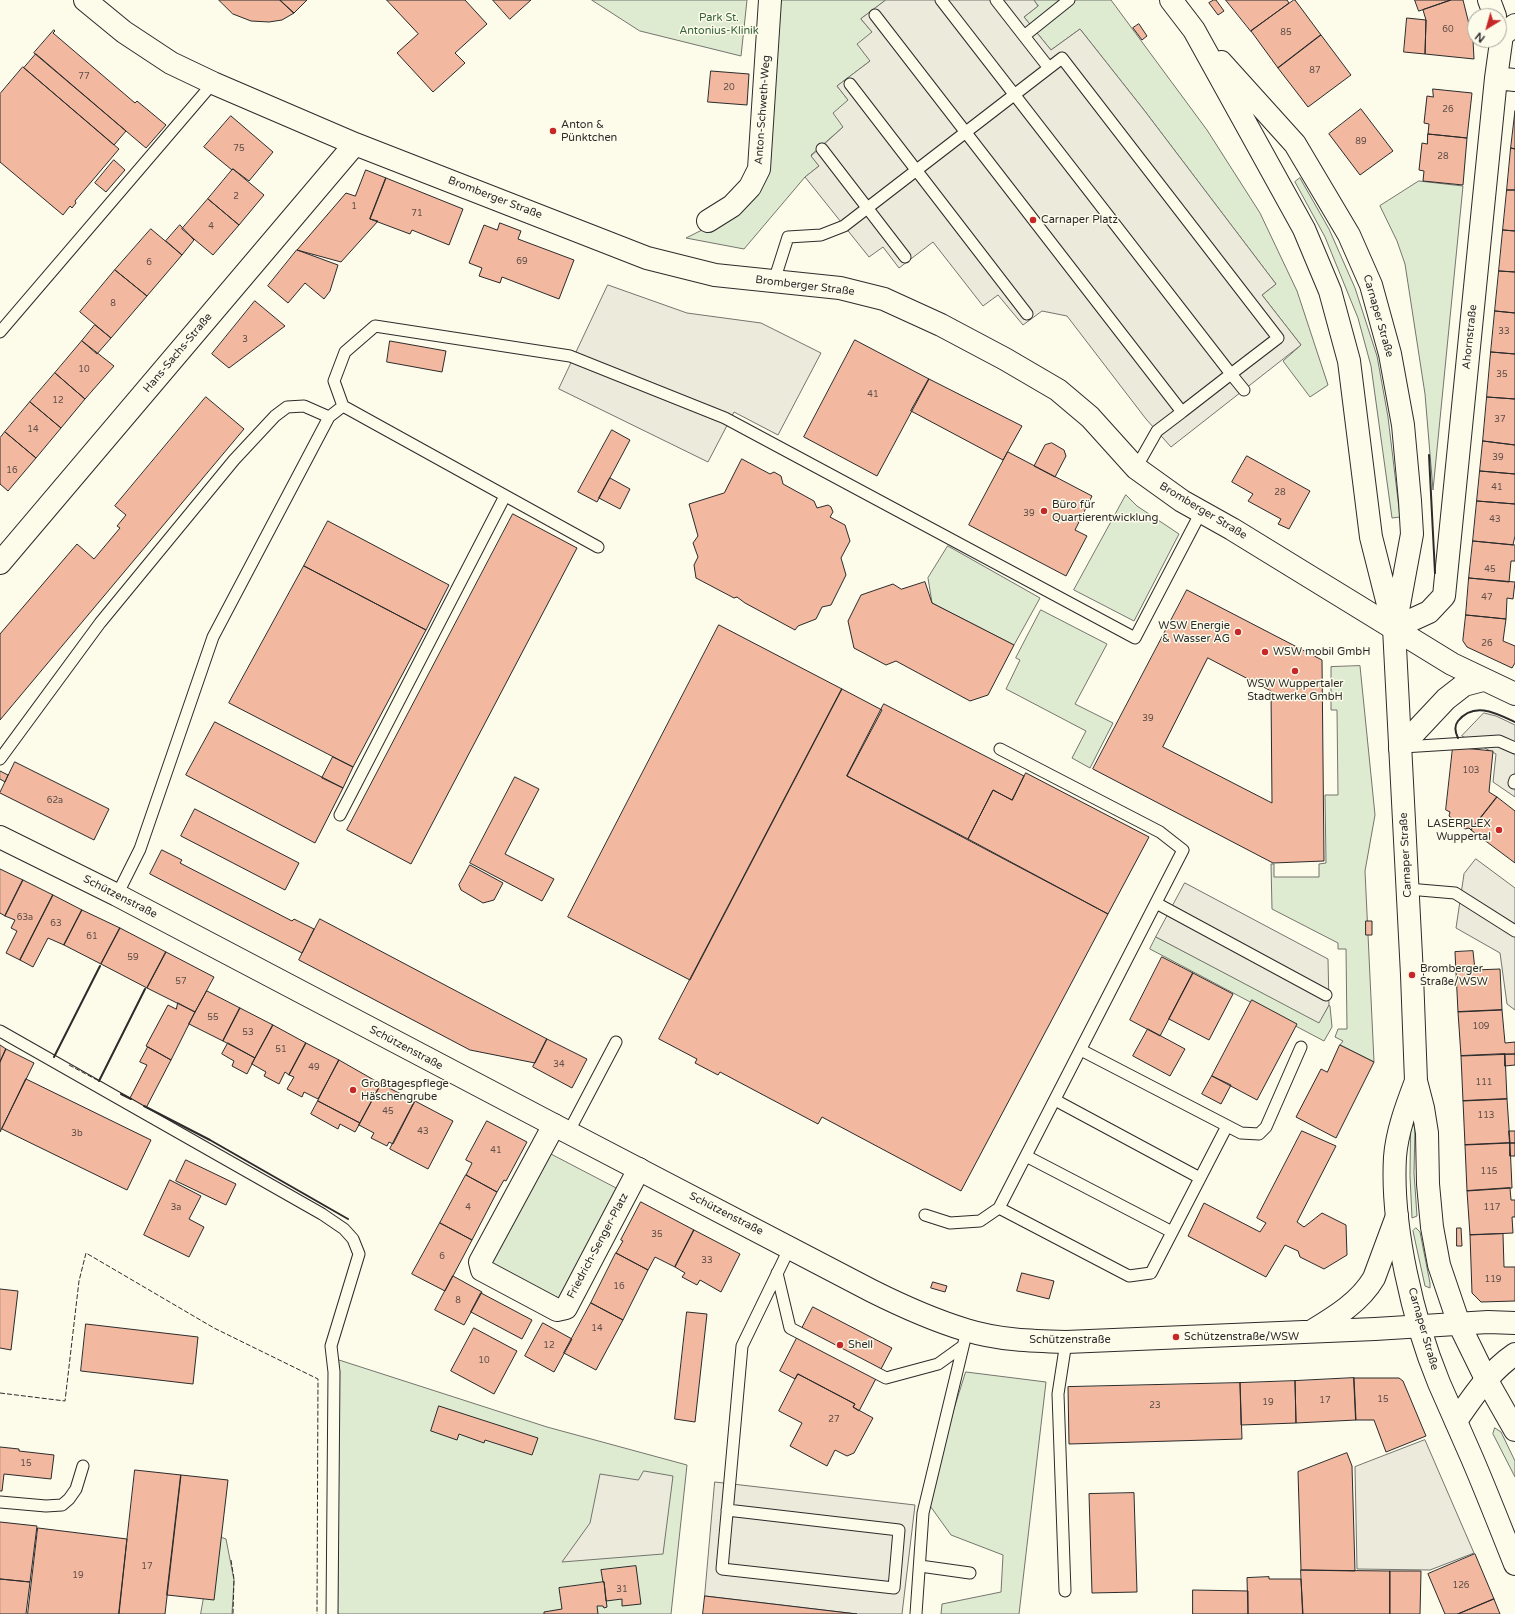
<!DOCTYPE html>
<meta charset="utf-8">
<style>
body{margin:0}
#map{position:relative;width:1515px;height:1614px;overflow:hidden;background:#fdfbea;font-family:"Varela Round",sans-serif}
canvas{display:block}
.north{position:absolute;left:1467px;top:8px;width:40px;height:40px;box-sizing:border-box;background:#fdfbea;border:1px solid #a9a89e;border-radius:50%;rotate:217deg;font-size:11px;font-weight:700;line-height:16px;text-align:center;color:#2b2b2b}
.north::after{content:'';display:block;margin:auto;width:14px;height:18px;background:#c62828;clip-path:polygon(50% 0,100% 100%,50% 72%,0 100%)}
</style>
<div id="map">
<canvas width="1515" height="1614"></canvas>
<div class="north">N</div>
</div>
<script>
const c = document.querySelector('canvas').getContext('2d');
c.lineJoin = 'round';
function fillPath(path, color) {
  c.fillStyle = color;
  c.fill(path, 'evenodd');
}
function stroke(path, color, width, dash) {
  c.strokeStyle = color;
  c.lineWidth = width;
  c.lineCap = dash ? 'butt' : 'round';
  c.setLineDash(dash || []);
  c.stroke(path);
}
function drawText(font, color, halo, rows, align = 'center') {
  c.font = font + ' "Varela Round",sans-serif';
  c.lineWidth = 3;
  c.setLineDash([]);
  c.textBaseline = 'middle';
  c.strokeStyle = halo;
  c.fillStyle = color;
  for (const [text, x, y, turn = 0] of rows) {
    c.save();
    c.translate(x, y);
    c.rotate((+turn || 0) * Math.PI / 180);
    c.textAlign = isNaN(turn) ? turn : align;
    if (halo) c.strokeText(text, 0, 0);
    c.fillText(text, 0, 0);
    c.restore();
  }
}
const green = new Path2D(`
 M592 0H747L741 56 640 31Z
 M777 0H886L861 19 872 32 870 61 837 86 848 100 843 127 811 155 819 166 805 177 744 249 686 238 710 226 756 192Z
 M1034 0H1111L1207 130 1260 213 1297 291 1328 385 1310 397 1283 361 1301 345 1262 295 1276 284 1144 110 1080 29 1051 50 1024 17 1038 6Z
 M1300 178 1329 229 1355 288 1377 356 1388 417 1400 517 1392 518 1371 366 1358 318 1325 237 1295 182Z
 M1419 181 1463 186 1433 490 1425 394 1405 264 1397 241 1380 206Z
 M1126 495 1137 506 1179 534 1134 621 1074 590Z
 M948 546 1040 598 1014 645 932 603 928 578Z
 M1041 610 1107 644 1075 704 1113 723 1090 768 1072 758 1086 731 1006 689 1020 660 1016 658Z
 M1360 666 1375 815 1365 871 1374 1062 1340 1045 1343 1041 1335 1037 1338 1029H1347L1346 949H1338V943L1272 909 1271 864H1274V877H1319V864L1326 863 1325 795H1338L1337 710H1331V667Z
 M1156 937 1319 1022 1329 1005 1330 1006 1332 1027 1324 1041 1150 949Z
 M1411 1125 1415 1126 1414 1173 1417 1216 1412 1218 1410 1176Z
 M549 1153 620 1190 559 1300 492 1267V1260Z
 M1416 1228 1420 1232 1430 1283V1288L1425 1286 1413 1231Z
 M339 1360 547 1427 687 1465 671 1614H338Z
 M966 1372 1046 1382 1019 1614H941L942 1604 1001 1592 1003 1555 951 1535 928 1503 941 1450Z
 M1495 1428 1501 1432 1515 1461V1477L1493 1434Z
 M215 1535 226 1539 234 1580 232 1614H201Z`);
fillPath(green, '#deebd1');
stroke(green, '#74746e', 1);
const parking = new Path2D(`
 M886 0H1034L1038 6 1024 17 1051 50 1080 29 1144 110 1276 284 1262 295 1301 345 1171 447 1146 419 1067 316 1042 311 1023 325 998 295 983 306 933 242 899 268 883 247 869 257 805 177 819 166 811 156 843 127 833 113 848 100 837 86 870 61 857 44 872 32 861 19Z
 M608 285 687 313 761 323 821 353 778 435 734 412 708 462 559 389Z
 M1484 713 1496 716 1515 725V797L1493 782 1496 754 1462 736Z
 M1476 859 1515 888V1010L1507 1004 1500 953 1456 928 1464 874Z
 M1185 883 1328 959 1329 1005 1319 1023 1156 937Z
 M1425 1440 1474 1553 1430 1570 1357 1569 1355 1467Z
 M644 1471 673 1476 663 1554 562 1562 590 1523 600 1474 638 1480Z
 M715 1482 915 1505 902 1614H857L705 1596Z`);
fillPath(parking, '#eceadb');
stroke(parking, '#74746e', 1);
const building = new Path2D(`
 M219 0H280L294 13 282 20 269 22 251 21 233 14Z
 M280 0H307L294 13Z
 M387 0H465L487 24 455 53 465 63 433 92 397 53 418 34Z
 M493 0H531L510 19Z
 M1214 0H1216L1224 11 1218 15 1209 3Z
 M1226 0H1287L1289 3 1251 31Z
 M1294 0H1295L1321 35 1278 68 1251 31Z
 M1415 0H1451L1419 11Z
 M1451 0H1463L1473 40 1474 59 1425 54 1426 20 1423 10Z
 M1407 18 1426 20 1425 54 1404 52Z
 M1139 24 1147 36 1142 40 1133 28Z
 M54 30 55 31 53 33 135 103 137 101 166 125 146 148 34 53Z
 M1321 35 1351 75 1308 107 1278 68Z
 M36 54 126 131 114 145 24 68Z
 M23 67 119 149 75 201 76 203 72 208 70 206 63 215 0 162V94Z
 M711 71 749 74 747 105 708 102Z
 M1433 89 1472 93 1467 138 1428 134 1429 124 1424 123 1427 96 1433 97Z
 M1361 109 1393 151 1360 175 1329 134Z
 M1515 111V149L1511 148Z
 M231 116 273 152 249 181 233 169 232 170 204 147Z
 M1428 134 1467 138 1463 185 1423 181 1424 171 1419 170 1422 143 1427 144Z
 M1511 148 1515 149V190H1507Z
 M114 160 125 170 106 192 95 183Z
 M233 169 264 195 239 225 208 199Z
 M366 170 386 178 370 219 378 221 341 262 297 250 346 193 355 196Z
 M386 178 463 209 449 245 412 230 410 234 370 219Z
 M1507 190H1515V231L1503 230Z
 M208 199 239 225 213 255 182 229Z
 M500 223 521 231 518 239 574 260 559 299 502 277 500 283 479 276 482 268 469 263 484 225 497 230Z
 M180 225 194 240 182 255 166 241Z
 M151 229 182 255 147 296 115 270Z
 M1503 230 1515 231V272L1499 271Z
 M297 250 338 265 330 291 324 299 305 283 288 303 268 286Z
 M115 270 147 296 111 338 80 312Z
 M1499 271 1515 272V313L1495 311Z
 M255 301 285 326 229 368 212 354Z
 M1495 311 1515 313V354L1491 352Z
 M95 325 111 338 97 354 82 341Z
 M855 340 929 379 877 476 804 437Z
 M82 341 114 366 85 399 55 373Z
 M390 341 446 351 442 372 387 362Z
 M1491 352 1515 354V399L1487 397Z
 M55 373 85 399 61 428 30 402Z
 M929 379 1022 426 1003 460 911 411Z
 M206 397 244 429 0 720V634L77 544 94 559 120 528 117 526 126 515 115 506Z
 M1487 397 1515 399V445L1483 441Z
 M30 402 61 428 36 458 5 432Z
 M612 430 630 440 597 502 578 492Z
 M5 432 36 458 8 491 0 484V438Z
 M1483 441 1515 445V474L1480 471Z
 M1052 443 1064 450 1066 456 1055 477 1034 466 1045 445Z
 M1008 452 1092 496 1075 530 1087 536 1066 576 969 525Z
 M1247 456 1310 491 1289 529 1278 524 1281 519 1248 501 1253 494 1232 482Z
 M742 459 770 474 774 472 781 476 783 484 814 501 817 508 828 505 831 507 833 512 830 517 845 525 850 541 841 558 846 575 831 605 822 607 816 619 798 626 795 630 745 603 737 597 734 598 696 578 694 565 698 557 693 543 698 536 689 504 724 493Z
 M1480 471 1515 474V504L1477 501Z
 M610 478 630 489 620 509 599 498Z
 M1477 501 1515 504V536L1513 545 1473 541Z
 M513 514 577 548 411 864 347 830Z
 M328 521 449 585 426 630 304 566Z
 M1473 541 1515 545V561H1511L1509 582 1469 578Z
 M304 566 426 630 353 767 229 703Z
 M1469 578 1515 582 1513 599 1507 598 1506 619 1466 615Z
 M925 582 932 603 1014 645 988 695 970 701 896 661 886 665 854 648 848 621 861 595 893 584 901 589Z
 M1187 590 1322 660 1324 861 1273 863 1093 769ZM1208 658 1271 691 1272 803 1163 747Z
 M1466 615 1506 619 1503 641 1515 646V663L1512 668 1467 647 1463 641Z
 M719 625 842 689 690 980 568 917Z
 M842 689 882 710 847 776 1108 914 961 1191 822 1117 818 1124 720 1072 718 1075 695 1063 697 1059 659 1039Z
 M884 704 1024 776 1012 800 993 790 968 839 847 776Z
 M215 722 343 788 315 843 186 775Z
 M1453 747 1493 751 1489 792 1497 797 1471 830 1469 828 1465 829 1449 816 1450 812 1446 810Z
 M333 757 353 767 343 788 322 778Z
 M15 762 109 809 94 840 0 793Z
 M0 771 8 775 5 782 0 779Z
 M1026 773 1149 837 1108 914 968 839 993 790 1012 800Z
 M515 777 539 789 505 854 554 879 542 901 470 863Z
 M1497 797 1515 811V863L1471 830Z
 M195 809 299 863 285 890 181 836Z
 M162 850 182 860 180 863 292 921 294 919 314 929 302 953 150 874Z
 M470 865 503 883 494 900 483 903 461 890 459 885Z
 M0 869 23 880 5 916 0 913Z
 M23 880 53 895 20 960 6 953 17 931 11 928 15 920 5 916Z
 M53 895 82 910 64 945 48 938 33 967 20 960Z
 M82 910 120 928 101 964 64 945Z
 M320 919 547 1039 535 1063 470 1050 299 960Z
 M1366 921H1372V935H1366Z
 M120 928 166 952 147 988 101 964Z
 M1473 951 1475 970 1500 969 1502 1010 1458 1012 1455 952Z
 M166 952 214 977 195 1012 147 988Z
 M1162 957 1193 973 1160 1036 1130 1020Z
 M1193 973 1233 994 1209 1040 1169 1019Z
 M207 991 240 1008 223 1041 189 1024Z
 M1252 1000 1297 1024 1257 1100 1212 1076Z
 M178 1003 195 1012 171 1060 146 1046 168 1005 176 1009Z
 M240 1008 273 1025 255 1058 223 1041Z
 M1502 1010 1505 1043 1515 1042V1054L1461 1056 1458 1012Z
 M273 1025 306 1043 289 1075 285 1072 279 1084 264 1076 266 1072 252 1064Z
 M1148 1029 1185 1049 1170 1076 1133 1056Z
 M547 1039 587 1059 572 1088 533 1067Z
 M228 1043 255 1058 247 1074 232 1066 234 1061 222 1054Z
 M306 1043 339 1060 318 1099 304 1092 302 1097 287 1089 294 1077 289 1075Z
 M0 1045 6 1049 0 1062Z
 M1340 1045 1374 1062 1336 1138 1296 1117 1321 1069 1327 1072Z
 M148 1047 171 1060 146 1108 130 1098 147 1065 140 1062Z
 M6 1049 34 1063 0 1132V1062Z
 M1505 1054H1515V1065L1505 1066Z
 M1505 1054 1507 1099 1463 1101 1461 1056Z
 M339 1060 381 1084 360 1123 318 1101Z
 M1212 1076 1231 1085 1221 1104 1202 1094Z
 M26 1079 151 1140 127 1190 2 1129Z
 M381 1084 415 1101 393 1144 389 1142 387 1146 371 1138 374 1133 359 1125Z
 M1507 1099 1510 1143 1465 1145 1463 1101Z
 M318 1101 360 1123 355 1132 340 1124 338 1129 311 1114Z
 M415 1101 453 1121 428 1169 390 1149Z
 M487 1121 527 1142 506 1181 504 1180 497 1192 466 1175 472 1163 466 1160Z
 M1302 1131 1336 1146 1297 1222 1304 1227 1322 1213 1346 1225 1347 1255 1324 1269 1300 1257 1298 1251 1285 1245 1266 1277 1188 1236 1204 1203 1260 1232 1266 1223 1257 1218Z
 M1509 1131H1515V1143H1510Z
 M1510 1143H1515V1156H1510Z
 M1510 1143 1512 1188 1467 1191 1465 1145Z
 M186 1160 236 1184 226 1205 176 1181Z
 M466 1175 497 1192 472 1240 440 1223Z
 M170 1180 201 1196 189 1219 204 1227 189 1257 144 1235Z
 M1510 1188 1511 1200H1515V1217H1512L1513 1233 1470 1235 1467 1191Z
 M641 1202 694 1230 675 1267 655 1257 648 1270 616 1253 623 1241 621 1240Z
 M440 1223 472 1240 445 1291 412 1274Z
 M1457 1228H1461L1462 1246H1457Z
 M694 1230 740 1254 721 1292 700 1280 697 1285 682 1277 685 1273 675 1267Z
 M1503 1234 1504 1267H1515V1301L1481 1302 1472 1293 1470 1235Z
 M616 1253 648 1270 623 1320 591 1303Z
 M1022 1273 1054 1281 1049 1299 1017 1291Z
 M453 1276 482 1292 464 1325 435 1310Z
 M933 1282 947 1286 945 1292 931 1288Z
 M0 1289 18 1291 11 1350 0 1348Z
 M481 1293 532 1320 522 1339 471 1312Z
 M591 1303 623 1320 596 1370 564 1353Z
 M813 1307 892 1348 859 1411 853 1407 855 1404 798 1374 795 1379 780 1371Z
 M687 1312 707 1314 695 1422 675 1419Z
 M543 1323 572 1339 554 1372 525 1356Z
 M86 1324 198 1337 193 1384 81 1371Z
 M474 1328 517 1351 494 1394 451 1371Z
 M798 1374 855 1404 853 1407 873 1418 854 1453 847 1456 835 1450 827 1466 790 1446 802 1423 779 1411Z
 M1354 1378 1356 1420 1296 1423 1295 1381Z
 M1354 1378H1399L1403 1381 1426 1436 1386 1452 1374 1420H1356Z
 M1295 1381 1296 1423 1241 1425 1240 1383Z
 M1240 1383 1242 1439 1069 1444 1068 1387Z
 M439 1406 538 1438 532 1455 485 1440 484 1443 459 1434 457 1440 431 1431Z
 M0 1447 19 1449V1451L54 1455 51 1479 4 1474 2 1491H0Z
 M1347 1453 1352 1466 1355 1571 1301 1570 1298 1472Z
 M135 1470 181 1475 165 1614H119Z
 M181 1475 228 1480 214 1600 167 1595Z
 M1134 1493 1137 1592 1092 1593 1089 1494Z
 M0 1522 37 1526 30 1582 0 1579Z
 M38 1528 127 1539 119 1614H28Z
 M1475 1554 1494 1599 1458 1614H1445L1428 1574Z
 M636 1566 641 1604 622 1606V1599L606 1601 604 1582H603L601 1570Z
 M1301 1570 1390 1571V1614H1303Z
 M1390 1571H1421L1420 1614H1390Z
 M1269 1577V1579H1301L1303 1614H1248L1247 1578Z
 M0 1579 30 1582 26 1614H0Z
 M604 1582 607 1607 604 1608 603 1606H597L598 1614H544V1612L562 1609 559 1588Z
 M1193 1590 1248 1591V1614H1193Z
 M705 1596 857 1614H703Z
 M1494 1599 1500 1614H1458Z`);
fillPath(building, '#f2b8a0');
stroke(building, '#2b2b2b', 1);
const lane = new Path2D(`
 M941 0 1231 374 1182 412
 M996 0 1024 36
 M875 15 1182 412 1157 431 1136 468
 M1049 68 1062 58 1278 338 1231 374 1244 390
 M850 84 1027 314
 M822 149 905 257
 M774 281 788 237 821 235 844 226 1049 68 1024 36 1069 0
 M0 332 213 83
 M343 406 334 381 345 352 375 326 570 356 725 418 1135 638 1201 512
 M1403 747 1499 741 1515 748
 M0 759 100 623 234 460 275 416 287 407 304 406 329 417
 M1514 783 1515 780
 M340 815 505 496
 M1408 889 1455 893 1515 931
 M117 895 140 849 213 637 329 417 343 406 598 547
 M1156 903 1326 995
 M0 1031 322 1214 344 1229 353 1239 359 1254 331 1346 334 1372 332 1614
 M1081 1050 1241 1133 1259 1134 1266 1127 1301 1047
 M1055 1100 1200 1178
 M568 1133 616 1042
 M1026 1156 1172 1232
 M999 1208 1129 1276 1151 1273 1227 1126
 M925 1215 950 1223 980 1221 999 1208 1183 850 1160 832 1000 749
 M777 1273 790 1328 886 1378 938 1364 963 1346
 M0 1502 46 1506 62 1505 69 1499 76 1489 83 1466
 M727 1510 899 1530 894 1588 722 1569 742 1346 790 1247
 M920 1566 970 1573
 M1065 1591 1058 1394 1066 1342
 M916 1614 923 1513 967 1330`);
const street = new Path2D(`
 M85 0 124 32 171 63 213 83 355 144 647 258 715 275 840 288 884 299 941 325 1005 359 1058 390 1090 417 1136 468 1182 501 1232 529 1452 664 1515 694
 M1489 0 1495 16
 M1496 78 1515 80
 M708 221 732 206 750 187 759 169 770 0
 M0 563 355 144
 M1394 628 1429 612 1444 596 1496 78 1502 35 1515 25
 M1400 748 1446 699 1464 685 1483 680
 M554 1125 480 1262 482 1270 557 1310 566 1308 639 1169`);
const secondary = new Path2D(`
 M0 837 117 895 554 1125 872 1291C902 1306 933 1320 966 1330 998 1340 1032 1341 1066 1342L1375 1329 1488 1322 1515 1323
 M1312 1331C1335 1317 1360 1302 1374 1278L1397 1216
 M1456 1421C1473 1396 1490 1371 1515 1354`);
const primary = new Path2D(`
 M1171 0 1194 30 1304 229 1330 291 1349 361 1371 537 1394 628 1412 975 1416 1081 1423 1108 1427 1133 1428 1184 1432 1227 1439 1265 1459 1324 1486 1379 1515 1430
 M1221 62 1295 144 1349 235 1371 285 1390 354 1403 425 1410 501 1412 534 1396 621
 M1416 1081C1407 1105 1397 1131 1395 1157 1391 1226 1413 1320 1439 1383 1450 1408 1461 1433 1472 1458 1487 1493 1501 1529 1515 1564`);
stroke(lane, '#2b2b2b', 13);
stroke(street, '#2b2b2b', 24);
stroke(secondary, '#2b2b2b', 24);
stroke(primary, '#2b2b2b', 24);
stroke(lane, '#fdfbea', 11);
stroke(street, '#fdfbea', 22);
stroke(secondary, '#fdfbea', 22);
stroke(primary, '#fdfbea', 22);
stroke(new Path2D(`
 M69 1065 99 1081
 M0 1393 65 1401 79 1281 86 1253 214 1328 318 1379 317 1614
 M231 1560 234 1579 233 1614`), '#2b2b2b', 1, [5, 2]);
stroke(new Path2D(`
 M1429 455 1435 573
 M1458 738C1455 732 1454 726 1458 721 1474 701 1496 713 1515 722
 M54 1057 100 966
 M99 1081 145 989
 M121 1094 131 1099
 M144 1106 210 1140 348 1219`), '#2b2b2b', 2);
for (const [x, y, r, color] of [
 [553,131,4,"#c62828"],
 [1033,220,4,"#c62828"],
 [1044,511,4,"#c62828"],
 [1238,632,4,"#c62828"],
 [1265,652,4,"#c62828"],
 [1295,671,4,"#c62828"],
 [1499,830,4,"#c62828"],
 [1412,975,4,"#c62828"],
 [353,1090,4,"#c62828"],
 [1176,1337,4,"#c62828"],
 [840,1345,4,"#c62828"]
]) {
  const dot = new Path2D();
  dot.arc(x, y, r, 0, 2 * Math.PI);
  c.fillStyle = color;
  c.fill(dot);
  stroke(dot, '#fdfbea', 1.5);
}
drawText('9px', '#5d4e48', null, [
 ["60",1448,30],
 ["85",1286,33],
 ["87",1315,71],
 ["77",84,77],
 ["20",729,88],
 ["26",1448,110],
 ["89",1361,142],
 ["75",239,149],
 ["28",1443,157],
 ["2",236,197],
 ["1",354,207],
 ["71",417,214],
 ["4",211,227],
 ["69",522,262],
 ["6",149,263],
 ["8",113,304],
 ["33",1504,332],
 ["3",245,340],
 ["10",84,370],
 ["35",1502,375],
 ["41",873,395],
 ["12",58,401],
 ["37",1500,420],
 ["14",33,430],
 ["39",1498,458],
 ["16",12,471],
 ["41",1497,488],
 ["28",1280,493],
 ["39",1029,514],
 ["43",1495,520],
 ["45",1490,570],
 ["47",1487,598],
 ["26",1487,644],
 ["39",1148,719],
 ["103",1471,771],
 ["62a",55,801],
 ["63a",25,918],
 ["63",56,924],
 ["61",92,937],
 ["59",133,958],
 ["57",181,982],
 ["55",213,1018],
 ["109",1481,1027],
 ["53",248,1033],
 ["51",281,1050],
 ["34",559,1065],
 ["49",314,1068],
 ["111",1484,1083],
 ["45",388,1112],
 ["113",1486,1116],
 ["43",423,1132],
 ["3b",77,1134],
 ["41",496,1151],
 ["115",1489,1172],
 ["3a",176,1208],
 ["4",468,1208],
 ["117",1492,1208],
 ["35",657,1235],
 ["6",442,1257],
 ["33",707,1261],
 ["119",1493,1280],
 ["16",619,1287],
 ["8",458,1301],
 ["14",597,1329],
 ["12",549,1346],
 ["10",484,1361],
 ["15",1383,1400],
 ["17",1325,1401],
 ["19",1268,1403],
 ["23",1155,1406],
 ["27",834,1420],
 ["15",26,1464],
 ["17",147,1567],
 ["19",78,1576],
 ["126",1461,1586],
 ["31",622,1590]
]);
drawText('11px', '#34623c', '#fdfbea', [
 ["Park St.",719,18],
 ["Antonius-Klinik",719,31]
]);
drawText('11px', '#2b2b2b', '#fdfbea', [
 ["Anton-Schweth-Weg",763,110,-86],
 ["Bromberger Straße",495,198,21],
 ["Bromberger Straße",805,286,7],
 ["Carnaper Straße",1378,316,74],
 ["Ahornstraße",1470,337,-84],
 ["Hans-Sachs-Straße",178,353,-50],
 ["Bromberger Straße",1203,511,31],
 ["Carnaper Straße",1406,855,-93],
 ["Schützenstraße",120,897,27],
 ["Schützenstraße",406,1048,28],
 ["Schützenstraße",726,1214,27],
 ["Friedrich-Senger-Platz",598,1246,-62],
 ["Carnaper Straße",1423,1329,74],
 ["Schützenstraße",1070,1340]
]);
drawText('11px', '#2b2b2b', '#fdfbea', [
 ["Anton &",561,125],
 ["Pünktchen",561,138],
 ["Carnaper Platz",1041,220],
 ["Büro für",1052,505],
 ["Quartierentwicklung",1052,518],
 ["WSW Energie",1230,626,"right"],
 ["& Wasser AG",1230,639,"right"],
 ["WSW mobil GmbH",1273,652],
 ["WSW Wuppertaler",1295,684,"center"],
 ["Stadtwerke GmbH",1295,697,"center"],
 ["LASERPLEX",1491,824,"right"],
 ["Wuppertal",1491,837,"right"],
 ["Bromberger",1420,969],
 ["Straße/WSW",1420,982],
 ["Großtagespflege",361,1084],
 ["Häschengrube",361,1097],
 ["Schützenstraße/WSW",1184,1337],
 ["Shell",848,1345]
], 'left');
</script>
